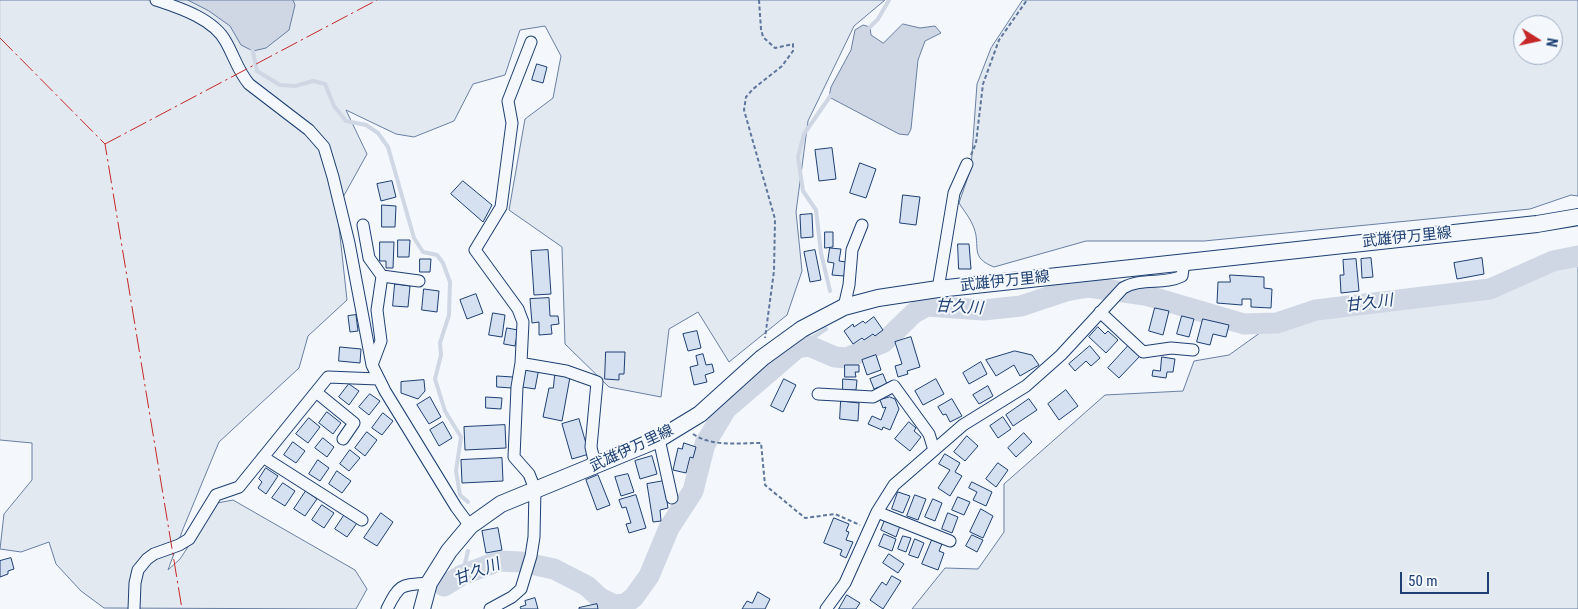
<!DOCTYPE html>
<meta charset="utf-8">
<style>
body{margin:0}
#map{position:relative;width:1578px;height:609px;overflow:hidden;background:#f4f7fb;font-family:"Roboto Condensed",sans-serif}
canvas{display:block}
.north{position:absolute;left:1513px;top:15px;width:50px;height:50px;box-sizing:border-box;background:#f4f7fb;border:1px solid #9eadc5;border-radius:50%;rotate:100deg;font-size:14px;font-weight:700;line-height:20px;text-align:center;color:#1d3f73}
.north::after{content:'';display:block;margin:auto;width:18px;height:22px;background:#c62828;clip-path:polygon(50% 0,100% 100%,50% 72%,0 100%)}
.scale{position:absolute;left:1400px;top:572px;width:89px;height:22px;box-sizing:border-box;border:2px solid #1d3f73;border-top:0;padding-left:6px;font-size:15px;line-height:18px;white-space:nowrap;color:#1d3f73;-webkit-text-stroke:4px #f4f7fb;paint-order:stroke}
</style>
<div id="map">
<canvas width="1578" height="609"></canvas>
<div class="north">N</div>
<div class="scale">50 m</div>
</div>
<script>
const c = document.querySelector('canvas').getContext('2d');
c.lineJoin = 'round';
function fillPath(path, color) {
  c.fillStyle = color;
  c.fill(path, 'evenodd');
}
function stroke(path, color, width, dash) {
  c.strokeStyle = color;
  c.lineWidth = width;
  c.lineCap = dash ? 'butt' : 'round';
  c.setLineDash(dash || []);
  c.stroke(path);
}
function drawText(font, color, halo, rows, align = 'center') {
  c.font = font + ' "Roboto Condensed","Noto Sans JP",sans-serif';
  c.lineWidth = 4;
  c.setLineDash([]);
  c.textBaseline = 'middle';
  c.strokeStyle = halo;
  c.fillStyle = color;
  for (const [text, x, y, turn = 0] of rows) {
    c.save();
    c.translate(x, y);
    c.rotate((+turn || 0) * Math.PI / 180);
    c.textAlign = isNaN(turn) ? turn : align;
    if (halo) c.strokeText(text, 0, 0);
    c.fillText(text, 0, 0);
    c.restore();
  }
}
const green = new Path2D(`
 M0 0H885L854 26 808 121 796 212 802 271 787 315 729 362 698 312 669 329 661 397 609 387 565 344 562 247 509 210 525 119 553 98 561 56 545 26 520 30 505 75 473 84 454 121 414 137 396 134 346 110 367 154 337 208 347 300 308 336 299 368 219 442 183 529 168 570 180 559 217 503 233 500 355 570 367 589 356 609 104 608 81 591 56 564 49 542 21 552 0 549 4 514 32 480V443L0 440Z
 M1023 0H1578V196L1571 195 1530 209 1204 241H1086L994 267C969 257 981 247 974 228 971 219 964 211 959 203L971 168 977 84 991 48ZM1523 25H1553V55H1523Z
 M1578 247V609H912L945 568 978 569 1004 532V484L1105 395 1183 391 1194 361 1229 355 1292 310 1484 283Z`);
fillPath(green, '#e3e9f0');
stroke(green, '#687fa3', 1);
const water = new Path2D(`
 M188 0H293L295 5 289 30 266 48 253 51 241 45 230 26 209 11Z
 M903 24 920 28 935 26 941 33 925 41 918 60 911 129 908 135 899 134 829 97 831 87 851 50 855 30 863 25 870 27 871 35 883 43Z`);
fillPath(water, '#cfd7e4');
stroke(water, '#687fa3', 1);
stroke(new Path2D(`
 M867 30 878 19 889 0
 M252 47 257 71 280 85 295 86 313 81 325 84 334 106 346 121 366 125 378 133 388 147 414 238 423 252 437 255 443 263 450 282 449 315 440 343 441 355 435 379 445 411 461 437 456 471 460 495 468 502
 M830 291 821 253 816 210 803 191 798 157 804 134 831 95
 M797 348 826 329
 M462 575 468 551`), '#cfd7e4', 4);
stroke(new Path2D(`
 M444 586 462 575 499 561 521 562 554 569 587 586 600 598 614 605 625 604 634 597 649 576 669 528 693 491 705 444 726 409 797 348 809 346 835 357 847 358 884 342 914 313 927 306 983 310 1021 306 1066 291 1088 287 1145 295 1244 324 1277 323 1316 310 1490 289 1553 261 1578 256`), '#cfd7e4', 21);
const building = new Path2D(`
 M537 64 547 67 543 83 532 80Z
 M832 148 836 179 819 181 815 150Z
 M860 163 876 169 866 198 850 193Z
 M392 181 396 197 381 201 377 184Z
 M463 181 492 205 483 222 451 194Z
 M903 195 920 197 916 225 900 223Z
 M382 205 396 206 395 227H382Z
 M812 214 813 237 801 238 800 215Z
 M825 232H833V247L825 248Z
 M398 240H410L409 257H398Z
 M380 242H394L393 268H386V261H380Z
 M958 244H969L971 269H959Z
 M830 248 841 249 839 261 846 262 844 276 832 275 834 263 828 262Z
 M548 250 551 294 534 295 531 251Z
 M815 250 821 280 810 282 804 252Z
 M1371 258 1373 277 1362 278 1361 259Z
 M1482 258 1484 274 1457 279 1454 263Z
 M420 259H431L430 272H420Z
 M1356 259 1359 291 1341 293 1340 275H1344L1343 260Z
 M1230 275 1264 277V288L1272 289 1271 308 1251 307V299H1242V305L1217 303 1218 282H1230Z
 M395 284 410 286 408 307 393 306Z
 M424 289 439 291 437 312 422 310Z
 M476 294 483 313 467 319 460 300Z
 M549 298 550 316H558L559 324 551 325 552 334 539 335V322L532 323 530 299Z
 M1155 308 1169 311 1163 335 1149 331Z
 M493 313 505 315 502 337 489 335Z
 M356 315 358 331 350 332 348 316Z
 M1182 316 1194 319 1189 337 1177 334Z
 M874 317 883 330 875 336 873 334 864 340 862 338 853 344 844 331 853 324 854 327 863 321 865 323Z
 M1203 319 1229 325 1226 337 1213 334 1210 345 1197 342Z
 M1098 327 1105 334 1108 331 1118 340 1106 353 1089 337Z
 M507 328 518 330 515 346 504 344Z
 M697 331 701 348 688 351 683 334Z
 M911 337 920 367 907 371 908 374 898 377 895 366 902 364 895 342Z
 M1129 345 1140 356 1119 378 1108 368Z
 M1090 346 1100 358 1091 366 1086 361 1075 371 1069 364Z
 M340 347 361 349 360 363 339 361Z
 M1015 351 1032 355 1039 365 1020 376 1014 365 996 376 986 360Z
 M606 352H625L624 374H619V380L605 379Z
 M703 354 706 365 712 364 714 372 705 375 707 382 694 385 690 367 698 365 696 356Z
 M876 355 881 370 867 375 862 360Z
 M1162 357 1175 359 1173 372H1167L1166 378 1152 376 1153 370 1160 371Z
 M981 362 987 374 969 384 963 373Z
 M845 365H859V372H855L856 377H845Z
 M525 366 539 368 535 389 522 387Z
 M883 374 887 384 874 389 870 379Z
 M555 375 570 377 562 421 543 417 549 388H553Z
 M497 376 513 377 512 388 497 387Z
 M784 379 796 385 783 412 771 406Z
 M843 379 857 380 856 390H843Z
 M936 379 944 394 923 405 915 391Z
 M424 380 425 391 418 399 401 393V382Z
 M349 384 359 391 349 405 339 397Z
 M988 386 993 396 979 404 973 395Z
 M1066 390 1078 406 1059 420 1048 404Z
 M370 394 380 401 369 415 359 407Z
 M430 397 441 417 429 424 417 405Z
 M486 397 502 398 501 409 486 408Z
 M890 397 895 399 899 409 890 430 883 427 882 430 868 424 872 416 881 420 886 407 883 408 880 400Z
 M952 399 962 416 950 422 946 414 943 415 938 407Z
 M1029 399 1037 410 1013 426 1006 415Z
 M841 401 859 403 858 421 840 419Z
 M327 412 341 423 333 434 319 423Z
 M383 413 393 421 382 435 372 428Z
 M1003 417 1011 429 998 438 990 426Z
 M309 418 320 427 308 443 296 434Z
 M579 419 589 454 572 459 562 424Z
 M443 422 452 438 439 446 430 430Z
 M909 422 916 428 914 431 921 437 910 451 895 439Z
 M505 425 506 448 465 450 464 427Z
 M367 432 377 440 365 456 355 448Z
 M1024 433 1032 442 1016 457 1008 448Z
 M967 436 978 446 965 461 954 452Z
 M323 438 334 447 327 457 315 448Z
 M293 442 305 451 296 463 284 455Z
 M684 443 696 447 693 458 690 457 686 473 673 470 678 448 682 449Z
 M350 450 360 458 349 471 340 464Z
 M945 454 960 463 955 472 962 476 950 496 938 488 950 470 939 464Z
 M652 456 657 474 640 479 635 461Z
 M502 458 503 481 462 483 461 460Z
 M318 460 329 468 320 481 309 474Z
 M998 463 1008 470 996 487 986 479Z
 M266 468 278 476 266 494 258 488 262 482 259 479Z
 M337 471 351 481 342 493 329 484Z
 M628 474 634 492 621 496 615 477Z
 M598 475 610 505 597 510 586 480Z
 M664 481 668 508 660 510 661 521 653 522 647 484Z
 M972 482 992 492 986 506 973 500 977 492 969 488Z
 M283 483 295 491 285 506 272 498Z
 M306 491 317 499 305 516 294 509Z
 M898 492 910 496 903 513 892 509Z
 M636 495 646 528 629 533 626 524 631 523 626 507 622 508 619 500Z
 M915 495 926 499 918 520 907 516Z
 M958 497 970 502 964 515 952 510Z
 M933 499 942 503 935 521 925 517Z
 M322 505 334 513 324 528 312 520Z
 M981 509 993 516 983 538 970 532Z
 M381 513 393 522 377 546 364 538Z
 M948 513 958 517 952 533 942 529Z
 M345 514 357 523 347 537 335 529Z
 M834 518 849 524 846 531 849 532 846 540 853 542 846 558 840 555 842 550 824 543Z
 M885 520 900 526 896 537 881 530Z
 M498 528 502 550 486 553 482 531Z
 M884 534 896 539 892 551 879 546Z
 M972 535 983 540 977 552 966 546Z
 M903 536 911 538 906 552 898 549Z
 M915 539 924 543 918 558 909 555Z
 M932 540 942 544 939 551 944 553 938 570 922 564Z
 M889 554 904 564 898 573 883 563Z
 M11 558 14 569 8 571V574L0 577V561Z
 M892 576 901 581 883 609 870 600 882 582 886 585Z
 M758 592 770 599 765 609H742L747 601 752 603Z
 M847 595 860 603 856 609H839Z
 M535 598 538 609H521L520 607 526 605 525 601Z
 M597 604 598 609H579V608Z`);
fillPath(building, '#d5e0f0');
stroke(building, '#1d3f73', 1);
const street = new Path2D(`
 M156 0C180 8 214 19 226 42 234 56 238 71 249 84L309 130 324 147 333 177 349 243 372 365 385 391 456 507 470 526
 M363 225 369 258 382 276 377 310 381 341 372 365
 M382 276 419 281
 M938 289 954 193 967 164
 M844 307 849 285 852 250 862 225
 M1100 312 1143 352 1171 348 1193 350
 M525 364 566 371 597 382 591 447 593 456 601 464
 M316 392 354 423 343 439
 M818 394 873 397 894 386 929 434 934 450
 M659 439 672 498
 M263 457 362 520
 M877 512 950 541
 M134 609 135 583 138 570 147 559 154 554 179 545 189 539 216 495 239 487 328 377 378 379
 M387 609C400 583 401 585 429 583
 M490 609 512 597 521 589 531 556 534 537 535 489 529 474 514 457 517 387 521 363 523 322 518 309 475 250 501 207 512 123 508 101 531 42
 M826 609 845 583 877 512 894 485 963 425 1026 386 1061 355 1123 288C1142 277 1164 285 1182 276L1184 262`);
const primary = new Path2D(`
 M422 609 429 583 449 551 470 526 501 504 659 439 700 414 762 358 802 329 844 307 878 298 938 289 1537 224 1578 217`);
stroke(street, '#1d3f73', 13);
stroke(primary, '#1d3f73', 18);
stroke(new Path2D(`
 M759 0 761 29 763 37 775 48 793 44V51L782 66 753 89 746 97 744 110 775 219 774 271 765 338
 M971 155 976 143 983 84 999 40 1027 0
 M693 434C712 447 738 443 761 443L765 485 805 518 835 514 860 525`), '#5e769c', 2, [4, 2.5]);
stroke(street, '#f4f7fb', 11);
stroke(primary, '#f4f7fb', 16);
stroke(new Path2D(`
 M0 38 105 144 182 609
 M105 144 377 0`), '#c62828', 1, [18, 4, 2.5, 4]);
drawText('15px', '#1d3f73', '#f4f7fb', [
 ["武雄伊万里線",1407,238,-6],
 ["武雄伊万里線",1005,282,-6],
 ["武雄伊万里線",632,449,-25]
]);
drawText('italic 16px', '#1d3f73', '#f4f7fb', [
 ["甘久川",1369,304,-7],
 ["甘久川",959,308,3],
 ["甘久川",477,573,-21]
]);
</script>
